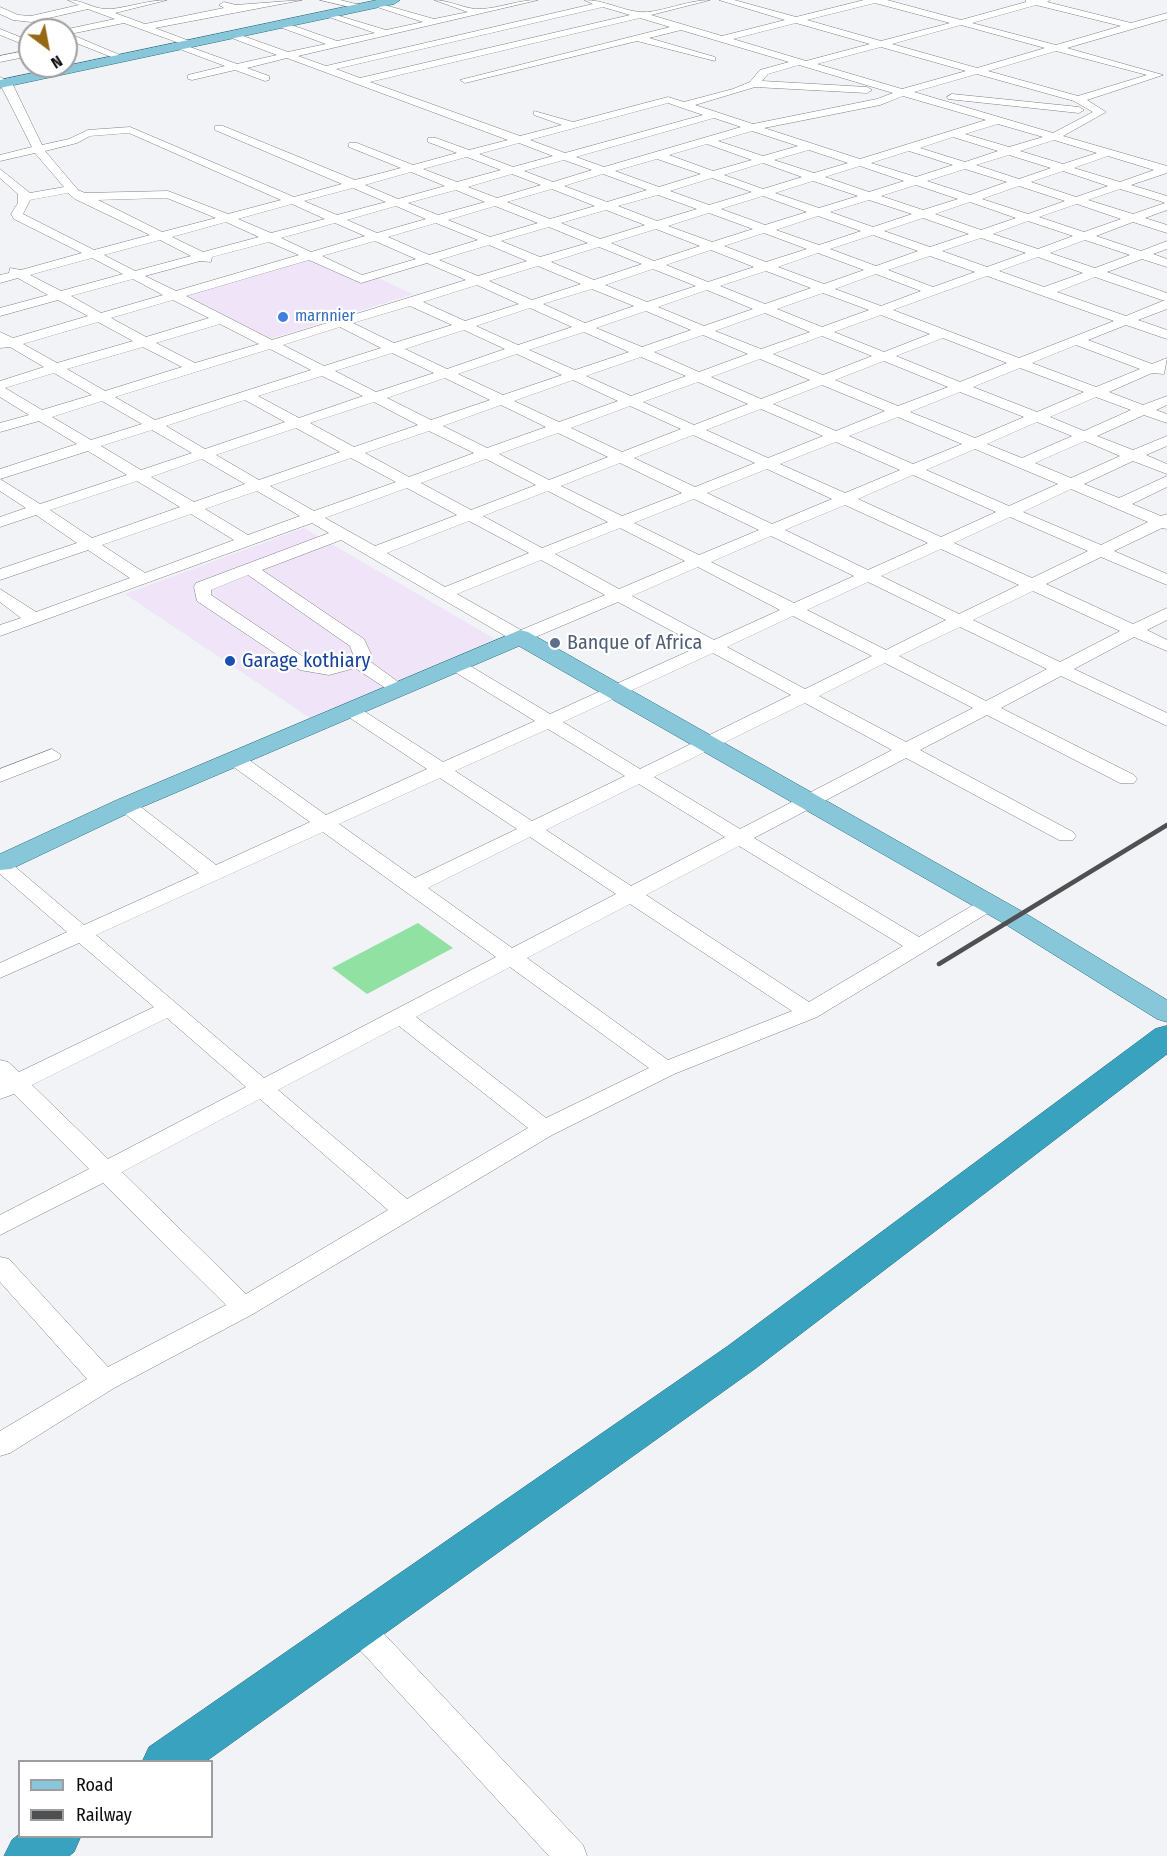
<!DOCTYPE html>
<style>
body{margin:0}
#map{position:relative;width:1167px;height:1856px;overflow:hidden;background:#f1f3f6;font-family:"Fira Sans Condensed",sans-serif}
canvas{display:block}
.legend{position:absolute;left:18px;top:1760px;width:195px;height:78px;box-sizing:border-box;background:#fff;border:2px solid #9e9e9f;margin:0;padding:8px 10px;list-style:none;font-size:18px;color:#0d0d0f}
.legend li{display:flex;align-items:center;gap:12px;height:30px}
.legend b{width:30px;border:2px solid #9e9e9f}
.north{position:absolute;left:18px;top:18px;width:60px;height:60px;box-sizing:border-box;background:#fff;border:2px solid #9e9e9f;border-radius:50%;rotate:148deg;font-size:16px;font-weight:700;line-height:24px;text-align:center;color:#0d0d0f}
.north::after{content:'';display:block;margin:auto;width:21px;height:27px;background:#956815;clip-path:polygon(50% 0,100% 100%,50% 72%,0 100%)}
</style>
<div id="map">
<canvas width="1167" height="1856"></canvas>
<ul class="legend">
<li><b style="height:8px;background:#88c7d9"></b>Road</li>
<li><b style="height:8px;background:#4f5052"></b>Railway</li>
</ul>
<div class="north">N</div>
</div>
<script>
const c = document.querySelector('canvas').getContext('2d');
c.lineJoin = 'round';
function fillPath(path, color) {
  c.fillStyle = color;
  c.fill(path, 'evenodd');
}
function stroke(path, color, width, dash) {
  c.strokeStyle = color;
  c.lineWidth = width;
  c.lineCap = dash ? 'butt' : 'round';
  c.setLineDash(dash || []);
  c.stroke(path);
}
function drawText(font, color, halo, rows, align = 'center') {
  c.font = font + ' "Fira Sans Condensed",sans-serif';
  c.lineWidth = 4.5;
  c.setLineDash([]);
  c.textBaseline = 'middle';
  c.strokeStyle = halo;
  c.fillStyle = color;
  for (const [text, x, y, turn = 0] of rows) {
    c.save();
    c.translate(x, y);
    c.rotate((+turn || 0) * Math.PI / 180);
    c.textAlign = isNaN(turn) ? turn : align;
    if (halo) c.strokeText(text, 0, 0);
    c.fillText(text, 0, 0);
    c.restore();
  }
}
fillPath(new Path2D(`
 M310 258 356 278 369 274 413 294 270 339 182 295Z
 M304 528 495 639 310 718 125 594Z`), '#efe4f8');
fillPath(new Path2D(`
 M418 923 453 948 367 994 332 968Z`), '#91e1a3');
const minor = new Path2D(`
 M68 0C82 0 92 8 105 9 120 10 147 0 167 0L115 13 145 24 224 8 219 5 224 2 236 5 302 0 155 28 192 42 194 44 190 47 237 64 277 55 229 37V33L232 32 288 52 326 44 277 26V22L280 21 337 41 375 33 326 16V12L386 30 423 22 374 6V2L434 19 468 12 434 0C450 0 466 10 481 9 500 8 518 0 538 0L298 56 326 66 593 4 584 0C605 0 620 10 640 12 657 14 687 0 710 0L651 15 722 36 785 20 719 0H734L796 17 864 0H887L961 20 1026 2V0H1050L1047 2 1131 23 1167 13V19L1067 48 1163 75 1087 100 1106 112 1063 136 1167 166V173L1131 185 1167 196V210L1145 218 1167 225V233L1133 222 1096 236 1141 251 1167 241V249L1153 254 1167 259V267L1142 259 1107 272 1167 293V309L1138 320 1167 330V339L1126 325 1088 340 1152 364 1167 358 1164 374 1152 373 1109 392 1143 405 1167 396V405L1156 410 1167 414V423L1144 415 1097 436 1133 450 1167 436V446L1146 455 1167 464V474L1133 461 1084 484 1119 498 1167 476V487L1132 504 1161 516 1167 514V529L1162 528 1114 551 1167 574V585L1101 557 1046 584 1133 624 1167 608V620L1147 630 1167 640V651L1134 637 1074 669 1167 713V726L1061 676 1001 708 1134 775 1137 779 1134 783H1120L987 715 920 750 1073 832 1076 836 1073 840H1059L906 758 754 838 919 937 982 900H996L999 904 996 908 817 1017 674 1074 552 1135 253 1314 114 1388 10 1453 0 1456V1431L87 1379 0 1282V1257L9 1259 108 1367 226 1305 103 1183 0 1235V1215L89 1169 14 1094 0 1099V1060L8 1062 19 1072 154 1007 79 943 0 978V963L67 932 0 874V858L7 860 84 925 199 873 119 809 116 805 119 801H133L216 865 310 822 228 763 226 759 228 755H242L326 815 427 769 344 714 341 710 344 706H356L443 762 535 721 450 669 447 665 450 661H462L550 714 700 646 618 602 526 641H514L341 540 262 570 364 639 371 654 368 660 408 689 405 693H393L355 668 329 675 300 670 197 601 194 587 196 583 329 533 312 523 0 636V625L21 618 0 602V589L36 612 130 578 88 550 0 580V569L77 543 36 515 0 527V517L26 508 0 491V479L40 504 127 475 88 451 0 479V469L77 444 39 421 0 432V423L29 415 0 397V381L44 367 10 347 0 348V332L13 338 88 316 58 300 0 316V308L48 295 18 278 0 283V275L9 273 10 268 21 270 82 253 14 219 11 214 18 203V194L0 178V169L30 193 64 187 35 153 0 161V155L32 147 0 84V77L12 83 42 145 69 139 88 130 130 127 294 197 342 184 215 130V126H223L355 180 401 168 349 147V143H357L413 165 457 153 428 142V138H436L469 150 508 140 287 58 247 68 269 76V80L265 81 235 70 192 80 188 79V75L225 66 177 48 175 46 179 43 124 23 70 34 127 58 119 60 66 39V30H63L115 19 88 9 31 22 13 20 0 14V7L18 15 31 16 79 5ZM875 3 950 23 881 41 807 20ZM1036 5 1121 26 1056 45 972 23ZM603 7 630 15 360 78 336 69ZM640 18 670 27 460 80 465 83 637 41 715 61V57L649 38 681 30 789 62 760 70 750 82 733 89 684 102 668 97 573 122 534 111V115L562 125 520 136 370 82ZM796 23 870 44 806 61 733 39ZM961 25 1045 48 977 68 892 44ZM881 47 966 71 902 89 817 64ZM1056 51 1147 75 1078 96 988 71ZM799 65 893 93 877 99 753 124 695 105 755 87 867 93 872 90 867 87 762 81 768 74ZM977 74 1074 101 1093 112 1053 133 914 92ZM903 96 986 120 860 159 764 128 880 105ZM668 103 703 115 565 153 530 140ZM714 118 741 127 604 167 576 157ZM998 124 1043 137 1009 147 965 134ZM752 131 798 146 763 156 718 141ZM129 133 281 200 228 214 168 191 85 193 78 190 45 151 77 143 90 136ZM953 137 998 151 965 162 920 148ZM1054 140 1097 153 1063 164 1020 151ZM519 143 553 156 513 167 479 154ZM707 144 752 160 713 171 669 155ZM809 150 848 163 814 173 774 160ZM909 151 953 165 916 177 871 163ZM1009 155 1051 168 1019 179 976 165ZM1108 156 1154 170 1120 182 1074 168ZM467 157 501 170 457 182 423 169ZM657 159 701 174 659 187 615 171ZM564 160 592 170 553 182 524 171ZM763 163 802 177 763 189 724 175ZM860 166 904 181 869 192 825 177ZM965 169 1007 182 970 195 927 181ZM1063 171 1108 186 1076 197 1031 182ZM411 172 445 186 398 199 365 185ZM512 174 541 185 497 198 468 187ZM603 174 647 190 607 202 564 186ZM712 178 752 192 709 205 670 191ZM813 181 858 196 819 208 775 193ZM916 185 958 199 923 210 881 196ZM1019 186 1065 201 1028 214 982 199ZM353 188 386 202 337 215 304 201ZM552 189 595 206 550 219 507 202ZM1120 189 1163 202 1165 203 1133 214 1088 200ZM456 190 485 202 438 215 408 203ZM68 193 75 199 150 235 94 250 23 214 30 200ZM658 195 697 209 657 221 618 206ZM763 196 807 212 765 225 721 209ZM167 198 216 218 162 232 98 200ZM869 200 912 214 873 227 830 212ZM970 202 1016 218 981 230 935 214ZM292 204 325 219 271 233 238 219ZM1077 204 1121 219 1084 232 1039 217ZM396 206 426 219 377 233 347 220ZM495 206 538 223 490 237 448 220ZM606 210 645 225 600 239 561 223ZM709 213 753 229 712 242 668 226ZM818 216 861 231 819 245 776 230ZM923 218 969 234 930 247 884 231ZM1028 221 1073 236 1038 249 993 234ZM226 222 259 237 203 252 172 237ZM335 223 365 236 311 252 281 238ZM436 223 478 240 429 255 388 237ZM549 227 588 243 540 257 501 241ZM656 229 700 246 654 261 611 243ZM764 233 807 249 766 262 724 246ZM873 235 918 251 876 266 830 249ZM981 238 1026 253 987 267 942 251ZM160 240 191 256 135 271 104 255ZM1085 240 1130 255 1095 268 1050 253ZM375 241 416 259 362 275 322 256ZM269 242 299 255 176 291 145 276 200 261 211 262 212 257ZM489 245 527 261 478 276 439 260ZM599 247 642 264 594 280 551 262ZM711 250 754 267 708 282 666 265ZM818 253 864 270 824 284 778 267ZM930 256 975 272 933 287 888 270ZM1038 257 1083 273 1044 287 999 271ZM92 258 123 274 61 291 30 275ZM309 260 361 283 427 263 466 280 272 340 186 296ZM538 266 581 284 532 300 489 281ZM653 269 696 286 647 302 605 285ZM766 271 811 288 765 304 720 286ZM876 274 921 291 881 306 835 289ZM987 276 1114 321 1019 358 893 310ZM1095 277 1162 300H1165L1126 316 1057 292ZM133 279 163 295 101 313 71 296ZM477 285 519 304 465 321 423 302ZM592 289 634 306 585 323 543 304ZM707 290 753 309 704 326 658 307ZM823 293 869 310 822 327 777 309ZM173 300 209 318 146 337 111 318ZM410 306 452 325 394 343 353 323ZM530 308 572 327 518 345 476 326ZM646 311 691 330 642 347 596 328ZM765 313 810 332 761 349 715 331ZM881 315 930 334 884 352 834 332ZM98 322 133 341 57 363 23 344ZM220 324 259 344 195 363 156 343ZM340 327 381 348 324 366 283 345ZM464 330 505 349 447 369 405 349ZM584 332 629 352 575 370 529 350ZM703 335 748 354 699 372 654 352ZM822 336 872 356 823 375 773 354ZM943 338 1007 363 960 382 896 356ZM1076 345 1140 369 1096 387 1032 363ZM143 347 182 367 105 391 67 369ZM270 349 311 370 155 420 115 397ZM392 353 434 373 376 392 335 371ZM517 354 562 375 503 395 458 374ZM641 357 686 376 631 396 586 376ZM760 359 810 380 761 399 711 377ZM884 361 948 387 898 406 835 380ZM1020 368 1084 392 1037 412 973 387ZM54 373 92 395 42 410 5 388ZM322 376 363 396 299 418 258 396ZM445 378 490 400 431 420 387 398ZM573 380 618 401 559 422 514 401ZM698 382 748 404 694 425 643 402ZM822 385 885 411 836 431 773 404ZM960 392 1024 417 975 438 910 412ZM1096 397 1131 410 1084 431 1050 417ZM245 400 285 422 205 449 166 426ZM102 401 142 424 91 440 52 417ZM374 402 418 425 354 447 310 423ZM501 405 546 427 487 448 443 426ZM630 406 681 429 622 452 571 428ZM761 409 823 436 768 458 706 430ZM898 417 962 444 913 464 849 436ZM1037 422 1072 436 1022 458 987 444ZM296 428 340 452 259 480 216 455ZM152 430 192 453 141 470 101 446ZM429 431 474 453 409 477 365 453ZM558 433 608 457 549 480 499 454ZM693 435 755 463 695 487 634 458ZM1085 441 1120 456 1071 478 1035 463ZM836 442 900 470 845 493 780 464ZM975 449 1058 484 1009 506 926 470ZM351 458 396 482 314 511 270 486ZM202 459 245 484 194 502 151 477ZM486 459 536 485 471 510 421 483ZM620 463 682 493 622 516 561 486ZM767 469 832 499 772 524 707 493ZM913 475 996 512 941 537 858 499ZM137 481 180 507 92 538 50 510ZM407 488 457 515 375 546 325 518ZM1071 489 1148 522 1101 545 1023 512ZM257 491 300 516 248 535 205 509ZM548 491 608 522 542 548 483 516ZM694 499 759 530 699 555 634 523ZM845 505 928 543 868 570 785 530ZM191 514 234 540 145 573 102 545ZM1010 517 1088 551 1032 578 954 543ZM469 521 529 553 445 587 387 553ZM620 528 685 561 619 589 555 554ZM771 536 854 576 794 603 711 562ZM941 549 1019 585 959 614 881 576ZM541 560 605 595 521 630 457 594ZM698 567 780 610 714 640 632 596ZM248 575 350 646 353 654 351 658 329 665 311 662 211 595V590ZM868 582 946 620 886 650 807 610ZM1033 591 1120 631 1060 662 973 620ZM793 616 872 656 805 689 727 647ZM960 627 1047 669 986 701 899 656ZM713 653 791 695 640 769 563 722ZM885 663 973 708 906 742 819 696ZM805 703 892 750 740 829 654 777ZM548 729 625 776 532 821 455 771ZM440 778 517 829 415 878 339 824ZM639 784 725 837 631 886 546 830ZM323 832 496 957 264 1078 96 935ZM530 837 616 894 512 948 428 888ZM739 846 903 946 809 1002 646 895ZM630 904 792 1011 668 1060 527 958ZM510 967 649 1068 546 1118 416 1017ZM167 1018 246 1087 108 1159 32 1085ZM399 1026 528 1128 407 1199 278 1090ZM260 1099 388 1210 246 1294 122 1172Z
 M320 0H340L368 7 363 10Z
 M0 29 30 41V47L0 35Z
 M30 50V56L0 62V56Z
 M952 94 1079 107 1084 110 1079 113 948 99 947 97Z
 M52 749 61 755 59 759 0 782V769Z
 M359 1615 370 1619 583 1845 587 1856H549L348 1637 344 1628 348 1619Z`);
const major = new Path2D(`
 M377 0H400L394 4 0 88V80Z
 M520 630 528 632 1023 912 1167 1000V1022L1157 1019 1005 924 519 646 135 810 11 869 0 870V854L117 800Z`);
const highway = new Path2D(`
 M1167 1026V1054L756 1368 205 1762H142L149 1747 728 1346 1155 1029Z
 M20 1834V1836H81L74 1852 69 1856H4L12 1840Z`);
stroke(minor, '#7f8184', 1);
stroke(major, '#296e81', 1);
stroke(highway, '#296e81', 1);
fillPath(minor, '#fff');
fillPath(major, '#88c7d9');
fillPath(highway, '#38a2bf');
stroke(new Path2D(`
 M939 964 1167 825`), '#4f5052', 4.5);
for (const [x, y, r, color] of [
 [283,317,6,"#3f7fe0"],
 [555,643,6,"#5c6f8a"],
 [230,661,6,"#1a4fb4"]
]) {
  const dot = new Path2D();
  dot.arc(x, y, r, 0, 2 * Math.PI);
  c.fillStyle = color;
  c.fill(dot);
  stroke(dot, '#fff', 2);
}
drawText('16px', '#366cbe', '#fff', [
 ["marnnier",295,317]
], 'left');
drawText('20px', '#4e5e75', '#fff', [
 ["Banque of Africa",567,643]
], 'left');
drawText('20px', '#164399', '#fff', [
 ["Garage kothiary",242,661]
], 'left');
</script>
